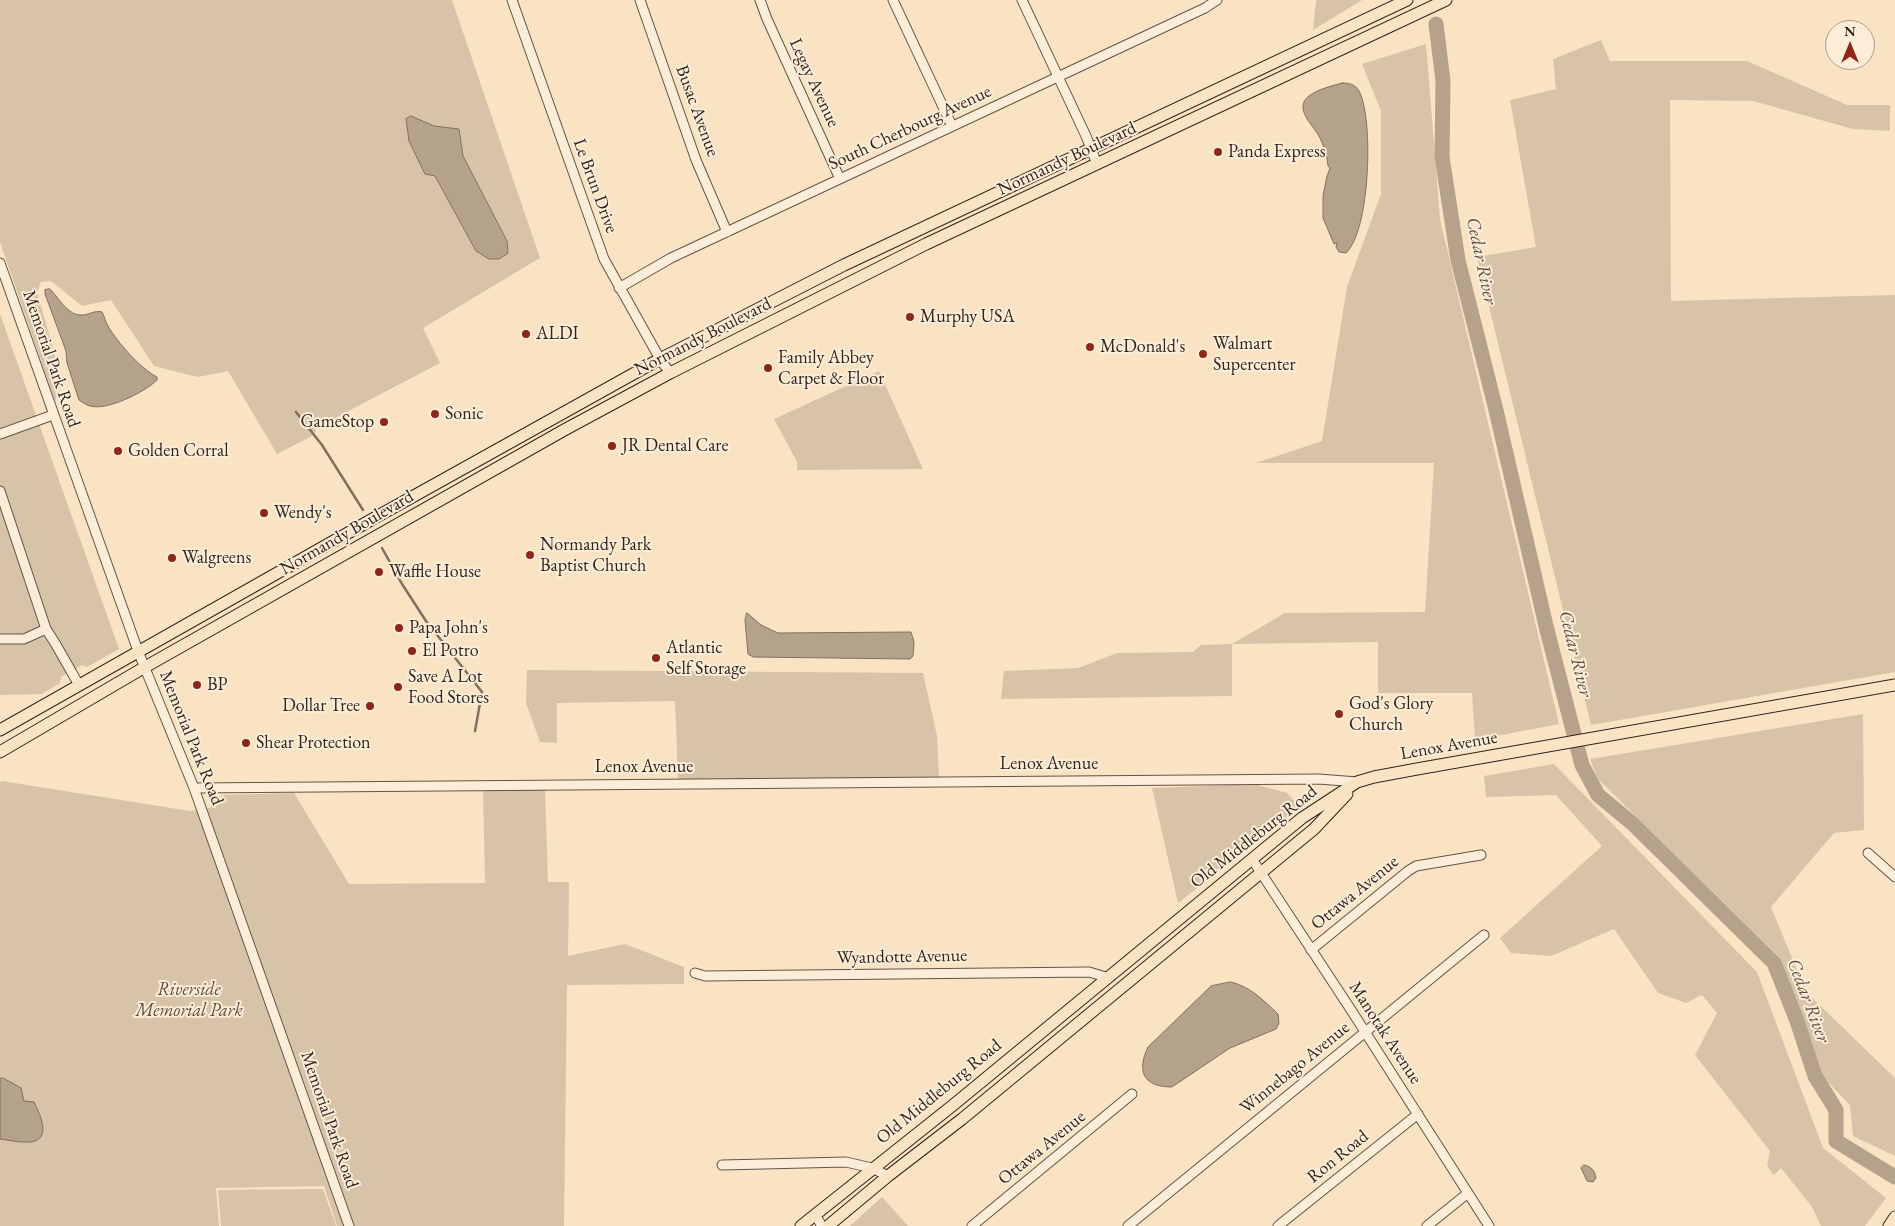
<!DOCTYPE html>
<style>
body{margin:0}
#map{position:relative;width:1895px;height:1226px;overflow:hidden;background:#f9e3c3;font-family:"EB Garamond",serif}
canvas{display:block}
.north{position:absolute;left:1825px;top:20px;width:50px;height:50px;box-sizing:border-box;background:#fbedd8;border:1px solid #ab9d8d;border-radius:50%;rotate:0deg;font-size:14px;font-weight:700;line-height:20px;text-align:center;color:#32241c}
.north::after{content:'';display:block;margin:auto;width:18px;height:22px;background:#8f2418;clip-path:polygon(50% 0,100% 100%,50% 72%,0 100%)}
</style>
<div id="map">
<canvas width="1895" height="1226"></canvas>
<div class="north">N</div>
</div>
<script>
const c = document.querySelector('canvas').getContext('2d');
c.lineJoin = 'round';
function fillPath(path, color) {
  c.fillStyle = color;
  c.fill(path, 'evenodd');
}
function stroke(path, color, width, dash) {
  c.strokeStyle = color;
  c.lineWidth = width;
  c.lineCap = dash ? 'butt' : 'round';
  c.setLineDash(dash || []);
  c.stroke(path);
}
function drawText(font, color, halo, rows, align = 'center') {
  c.font = font + ' "EB Garamond",serif';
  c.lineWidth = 4;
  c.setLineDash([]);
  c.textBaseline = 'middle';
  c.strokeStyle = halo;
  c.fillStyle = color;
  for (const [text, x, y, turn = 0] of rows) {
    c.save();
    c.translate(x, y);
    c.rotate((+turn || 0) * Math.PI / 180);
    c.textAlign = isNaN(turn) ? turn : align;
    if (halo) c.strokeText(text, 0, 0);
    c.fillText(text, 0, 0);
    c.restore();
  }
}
fillPath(new Path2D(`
 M0 0H452L540 258 423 328 440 363 318 427 312 436 277 454 228 371 198 377 154 366 111 300 82 306 51 281 41 282 37 292 62 380 55 402 0 242ZM411 116 434 126 459 130 462 156 507 241 476 251 435 176Z
 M1316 0H1362L1313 30Z
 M1601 40 1610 61H1747L1847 105H1890V131L1853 129 1753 101 1670 100 1671 301 1895 295V672L1591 725 1477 257 1536 247 1510 100 1556 89 1553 59Z
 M1426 44 1440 219 1559 724 1475 740 1472 693H1378V642L1232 644V696L1001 699 1004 671 1078 668 1117 653 1193 652 1201 645 1232 644 1285 613 1425 612 1434 463H1256L1322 441 1347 287 1381 194V111L1362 64Z
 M0 314 119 649 87 667 82 665 61 677 60 683 42 694 0 695Z
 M879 371 923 469 797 470V462L774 419Z
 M527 670 923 673 937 736 939 778 678 779 675 701 557 703V743L540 742 526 703Z
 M1863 714 1864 830 1834 833 1771 907 1806 992 1895 1078V1156L1853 1136 1850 1105 1823 1077 1778 956 1598 779 1590 759Z
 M1554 764 1757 972 1823 1148 1886 1198 1865 1226H1821L1812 1207 1781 1168 1774 1175 1767 1166 1770 1151 1695 1055 1717 1013 1702 995 1686 1003 1658 993 1614 929 1551 956 1511 953 1500 938 1602 846 1556 795 1486 797 1484 776Z
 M2 781 190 811 210 808 213 799 224 795 294 793 349 884 485 883 483 790H545L548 882H569L568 956 625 944 684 967V984L567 985 564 1226H337L324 1186 216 1188 219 1226H0V782Z
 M1254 784 1287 793 1300 807 1178 903 1152 788Z
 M323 1189 336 1226H221L218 1190Z
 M882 1197 908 1226H849H850Z`), '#d7c3a7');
const water = new Path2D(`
 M1342 83C1349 83 1355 84 1359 91 1374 119 1370 231 1346 253L1339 252 1336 247 1337 243 1334 244 1323 218V196L1327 176 1330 168 1328 166C1327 155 1324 146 1319 136 1313 125 1293 108 1309 96 1318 89 1332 86 1342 83Z
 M411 116 434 126 459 129 463 156 507 241 508 253 499 259H489L476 251 435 176 425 174 409 141 406 119Z
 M50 289C59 298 68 316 82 315 89 315 94 310 102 312 105 317 105 322 108 326 117 342 141 369 157 377V380C145 392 107 411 90 406 86 405 82 402 79 400L67 363 66 351 45 294V290Z
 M747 613 761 625 778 633 911 632 914 642 913 656 910 659 753 657 748 654 745 620Z
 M1231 982C1251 987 1263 1000 1278 1014L1279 1023 1276 1029 1230 1048 1172 1087C1144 1087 1136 1072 1148 1047L1211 986Z
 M3 1078 21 1088 24 1101 34 1102C41 1116 54 1144 24 1142 16 1142 8 1140 0 1139V1079Z
 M1584 1165C1591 1166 1595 1171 1596 1178L1593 1182 1587 1181 1581 1168Z`);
fillPath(water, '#b5a28a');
stroke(water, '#81705e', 1);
stroke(new Path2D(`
 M296 412 322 445 363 510
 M382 548 402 584 426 621 482 692 475 731`), '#81705e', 2.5);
stroke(new Path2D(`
 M1436 24 1443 81 1442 157 1458 260 1495 406 1547 630 1582 765 1598 795 1633 824 1774 963 1797 1021 1815 1076 1836 1110V1141L1895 1177`), '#b5a28a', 15);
const minor = new Path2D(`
 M512 0 604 259 660 359 670 373
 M640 0 696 160 727 232
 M760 0 767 19 840 179
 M893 0 952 126
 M1022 0 1086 136 1097 164
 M0 263 138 651 194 788 349 1226
 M619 288 671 258 1205 8 1217 0
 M0 434 53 415
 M0 491 46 629
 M0 639H24L46 629 55 643 79 685
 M194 788 1319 779 1357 782
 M1868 853 1895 877
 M1252 859 1353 1013 1489 1226
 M1311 950 1408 871 1416 866 1481 855
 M695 973 705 976 1089 972 1109 978
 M722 1165 846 1162 872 1168 888 1176
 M815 1215 822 1226
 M972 1226 1132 1094
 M1128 1226 1484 935
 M1278 1226 1418 1114
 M1427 1226 1468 1193`);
const major = new Path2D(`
 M0 730 378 516 660 359 844 265 1407 0
 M0 752 145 667 566 429 670 373 926 244 1446 0
 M801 1226 952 1106 1302 818 1357 782 1374 777 1417 769 1895 685
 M828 1226 888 1176 962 1119 1314 829 1347 794
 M1889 1226 1895 1217`);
stroke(minor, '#645446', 11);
stroke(major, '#32241c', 13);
stroke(minor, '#fbedd8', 9);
stroke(major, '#f9e3c3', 11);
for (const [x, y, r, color] of [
 [1218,152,5,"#8f2418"],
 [910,317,5,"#8f2418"],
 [526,334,5,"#8f2418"],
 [1090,347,5,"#8f2418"],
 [1203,354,5,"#8f2418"],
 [768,368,5,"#8f2418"],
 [435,414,5,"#8f2418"],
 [384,422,5,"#8f2418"],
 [612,446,5,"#8f2418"],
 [118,451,5,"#8f2418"],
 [264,513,5,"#8f2418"],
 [530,555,5,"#8f2418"],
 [172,558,5,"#8f2418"],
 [379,572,5,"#8f2418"],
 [399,628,5,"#8f2418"],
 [412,651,5,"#8f2418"],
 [656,658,5,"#8f2418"],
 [197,685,5,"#8f2418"],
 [398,687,5,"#8f2418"],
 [370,706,5,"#8f2418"],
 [1339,714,5,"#8f2418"],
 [246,743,5,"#8f2418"]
]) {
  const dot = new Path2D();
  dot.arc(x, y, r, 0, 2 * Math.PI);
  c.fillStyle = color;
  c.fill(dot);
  stroke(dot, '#fbedd8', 2);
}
drawText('18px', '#32241c', '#fbedd8', [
 ["Legay Avenue",814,83,65],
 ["Busac Avenue",697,111,70],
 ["South Cherbourg Avenue",910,128,-25],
 ["Normandy Boulevard",1067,159,-25],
 ["Le Brun Drive",595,186,70],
 ["Normandy Boulevard",703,337,-27],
 ["Memorial Park Road",51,359,71],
 ["Normandy Boulevard",347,533,-30],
 ["Memorial Park Road",191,738,68],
 ["Lenox Avenue",1449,746,-10],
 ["Lenox Avenue",1049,764],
 ["Lenox Avenue",644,767],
 ["Old Middleburg Road",1254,837,-38],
 ["Ottawa Avenue",1355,893,-39],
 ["Wyandotte Avenue",902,957,-1],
 ["Manotak Avenue",1385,1033,57],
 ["Winnebago Avenue",1295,1068,-39],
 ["Old Middleburg Road",939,1092,-39],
 ["Memorial Park Road",329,1120,71],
 ["Ottawa Avenue",1042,1148,-39],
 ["Ron Road",1338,1157,-39]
]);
drawText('18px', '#32241c', '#fbedd8', [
 ["Panda Express",1228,152],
 ["Murphy USA",920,317],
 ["ALDI",536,334],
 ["Walmart",1213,344],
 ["Supercenter",1213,365],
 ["McDonald's",1100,347],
 ["Family Abbey",778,358],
 ["Carpet & Floor",778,379],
 ["Sonic",445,414],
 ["GameStop",374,422,"right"],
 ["JR Dental Care",622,446],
 ["Golden Corral",128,451],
 ["Wendy's",274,513],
 ["Normandy Park",540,545],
 ["Baptist Church",540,566],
 ["Walgreens",182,558],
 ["Waffle House",389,572],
 ["Papa John's",409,628],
 ["Atlantic",666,648],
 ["Self Storage",666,669],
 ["El Potro",422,651],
 ["Save A Lot",408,677],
 ["Food Stores",408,698],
 ["BP",207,685],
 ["God's Glory",1349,704],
 ["Church",1349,725],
 ["Dollar Tree",360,706,"right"],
 ["Shear Protection",256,743]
], 'left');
drawText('italic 18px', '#5b4c3f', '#fbedd8', [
 ["Riverside",189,990],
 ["Memorial Park",189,1011]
]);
drawText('italic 19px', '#605042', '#fbedd8', [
 ["Cedar River",1481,261,78],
 ["Cedar River",1575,654,76],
 ["Cedar River",1808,1001,69]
]);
</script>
